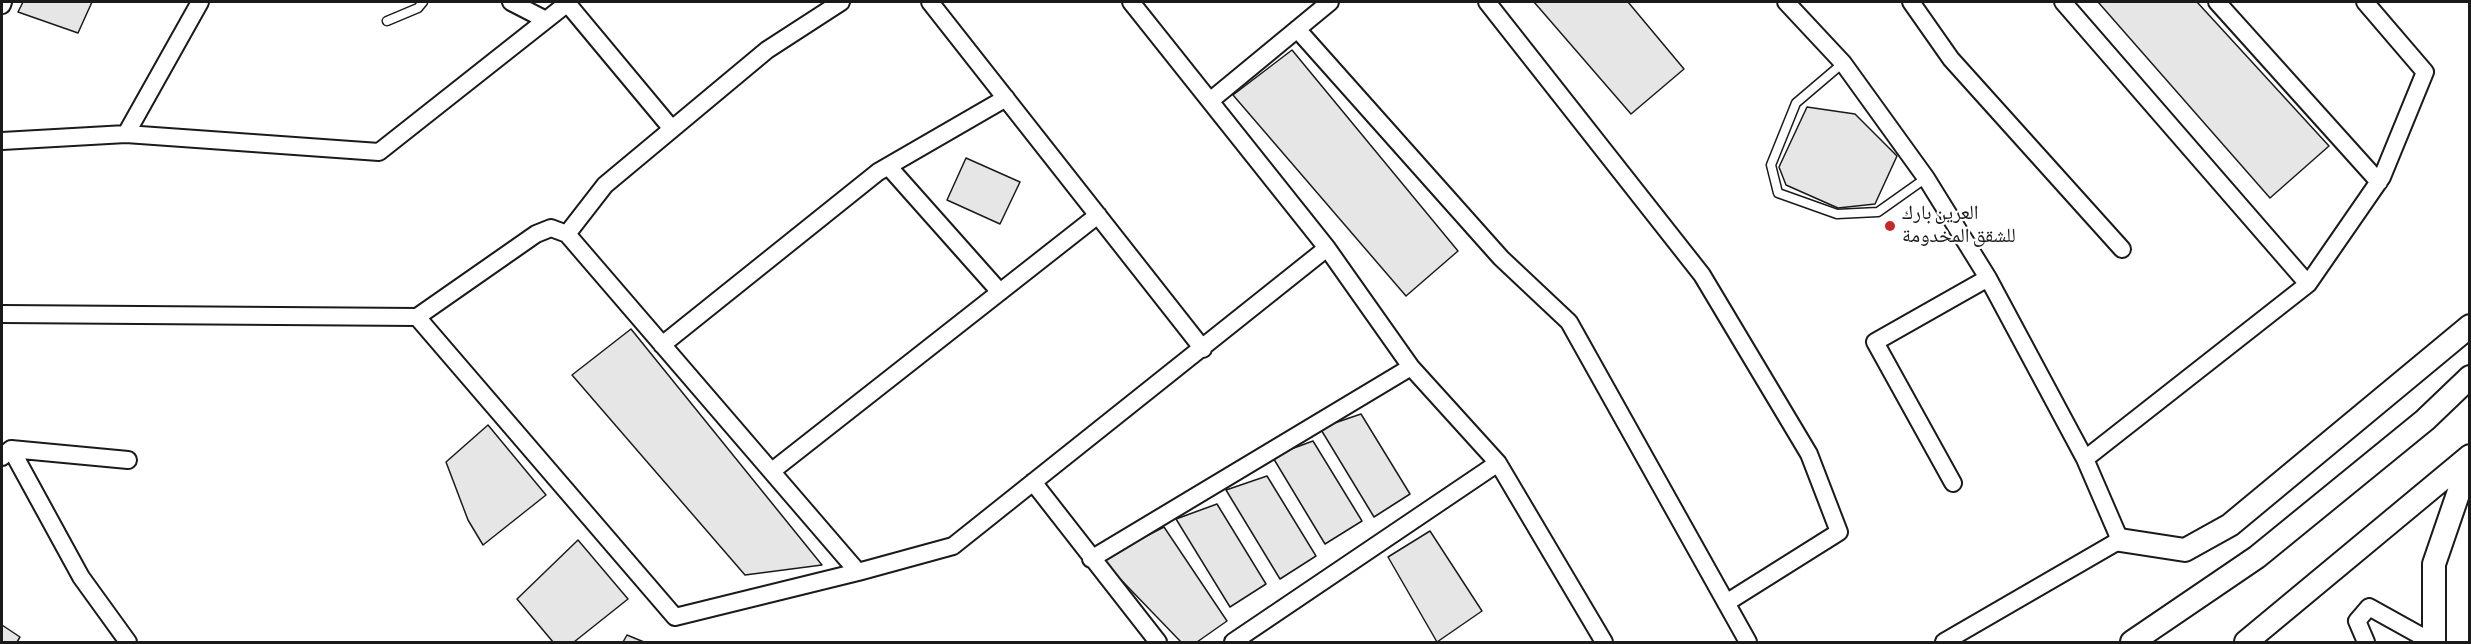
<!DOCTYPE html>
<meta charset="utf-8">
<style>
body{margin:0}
#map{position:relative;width:2471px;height:644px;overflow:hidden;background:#fff;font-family:"Sofia Sans Condensed",sans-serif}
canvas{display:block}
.frame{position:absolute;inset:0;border:3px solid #1a1a1a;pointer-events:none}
</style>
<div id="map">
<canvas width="2471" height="644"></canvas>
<div class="frame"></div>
</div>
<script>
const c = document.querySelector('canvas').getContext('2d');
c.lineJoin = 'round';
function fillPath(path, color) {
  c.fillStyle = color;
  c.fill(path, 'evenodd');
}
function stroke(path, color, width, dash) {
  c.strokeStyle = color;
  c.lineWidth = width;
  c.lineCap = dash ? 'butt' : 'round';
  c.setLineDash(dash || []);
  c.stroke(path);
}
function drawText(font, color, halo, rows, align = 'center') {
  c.font = font + ' "Sofia Sans Condensed","Noto Naskh Arabic",sans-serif';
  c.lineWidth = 4.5;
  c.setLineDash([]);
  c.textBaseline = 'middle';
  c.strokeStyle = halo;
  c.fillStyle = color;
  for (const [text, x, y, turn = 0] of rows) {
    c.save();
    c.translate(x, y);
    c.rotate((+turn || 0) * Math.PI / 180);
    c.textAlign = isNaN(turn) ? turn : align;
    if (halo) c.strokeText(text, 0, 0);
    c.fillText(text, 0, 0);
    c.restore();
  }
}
const building = new Path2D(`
 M23 2H92L78 33 18 12Z
 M1534 2H1628L1684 69 1631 114Z
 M2098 2H2197L2329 146 2270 198Z
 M1292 50 1458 251 1406 296 1233 95Z
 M1807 107 1855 114 1897 156 1875 204 1838 208 1786 185 1779 167Z
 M966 158 1020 182 1000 224 947 200Z
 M631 329 822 565 745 575 572 375Z
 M1361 414 1410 494 1374 517 1320 428Z
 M488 425 546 495 483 545 468 520 446 462Z
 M1313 441 1362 521 1325 544 1272 456Z
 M1267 476 1316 556 1280 579 1226 490Z
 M1217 504 1266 584 1230 607 1176 519Z
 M1164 527 1227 621 1197 642H1181L1101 559Z
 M1430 531 1482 611 1437 642 1388 557Z
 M578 540 628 599 574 642H553L517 599Z
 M2 625 20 637 17 642H2Z
 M627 635 644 642H623Z`);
fillPath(building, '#e6e6e6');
stroke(building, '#1a1a1a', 1.5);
const lane = new Path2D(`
 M387 21 418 8 423 2
 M1843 63 1796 103 1771 165 1778 193 1837 214 1878 212 1926 178`);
const street = new Path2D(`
 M511 2 546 20
 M930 2 1203 349
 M1131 2 1327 248 1411 367 1498 463 1604 642
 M1487 2 1702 275 1809 454 1839 532 1726 603
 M1786 2 1843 63 1926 178 1988 278 2085 459 2120 540 1944 642
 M1911 2 1951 59 2122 249
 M2063 2 2308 284
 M2217 2 2379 182
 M567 3 672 129
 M2 5 3 2
 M1297 29 1501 258 1569 322 1748 642
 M1210 101 1330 2
 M126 134 200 2
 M2 141 126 134 379 152 569 2
 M888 166 1000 292
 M567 234 605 185 767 50 841 2
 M2 314 417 317 675 617 858 572 953 546 1327 248
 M417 317 536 234 551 228 567 234 858 572
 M662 345 878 172 1006 98
 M11 449 81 577 128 642
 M2 457 11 449 128 460
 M2085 459 2308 284 2382 177 2425 72 2365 2
 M772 471 1098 215
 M1033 482 1158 642
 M1953 483 1875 342 1988 278
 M1091 559 1411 367
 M1233 642 1498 463
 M2366 642 2357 621 2369 607 2432 642`);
const secondary = new Path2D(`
 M2120 540 2185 550 2230 525 2470 326
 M2132 642 2257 557 2425 420 2470 377
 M2246 642 2470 456
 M2434 642V564L2470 459`);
stroke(lane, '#1a1a1a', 11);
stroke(street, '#1a1a1a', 20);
stroke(secondary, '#1a1a1a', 26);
stroke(lane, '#fff', 8);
stroke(street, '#fff', 16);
stroke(secondary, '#fff', 22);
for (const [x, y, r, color] of [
 [1890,226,6,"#c62828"]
]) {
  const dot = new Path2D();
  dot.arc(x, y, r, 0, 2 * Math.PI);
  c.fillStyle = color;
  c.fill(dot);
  stroke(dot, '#fff', 2);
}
drawText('20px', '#1a1a1a', '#fff', [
 ["العرين بارك",1902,214],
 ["للشقق المخدومة",1902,237]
], 'left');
</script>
